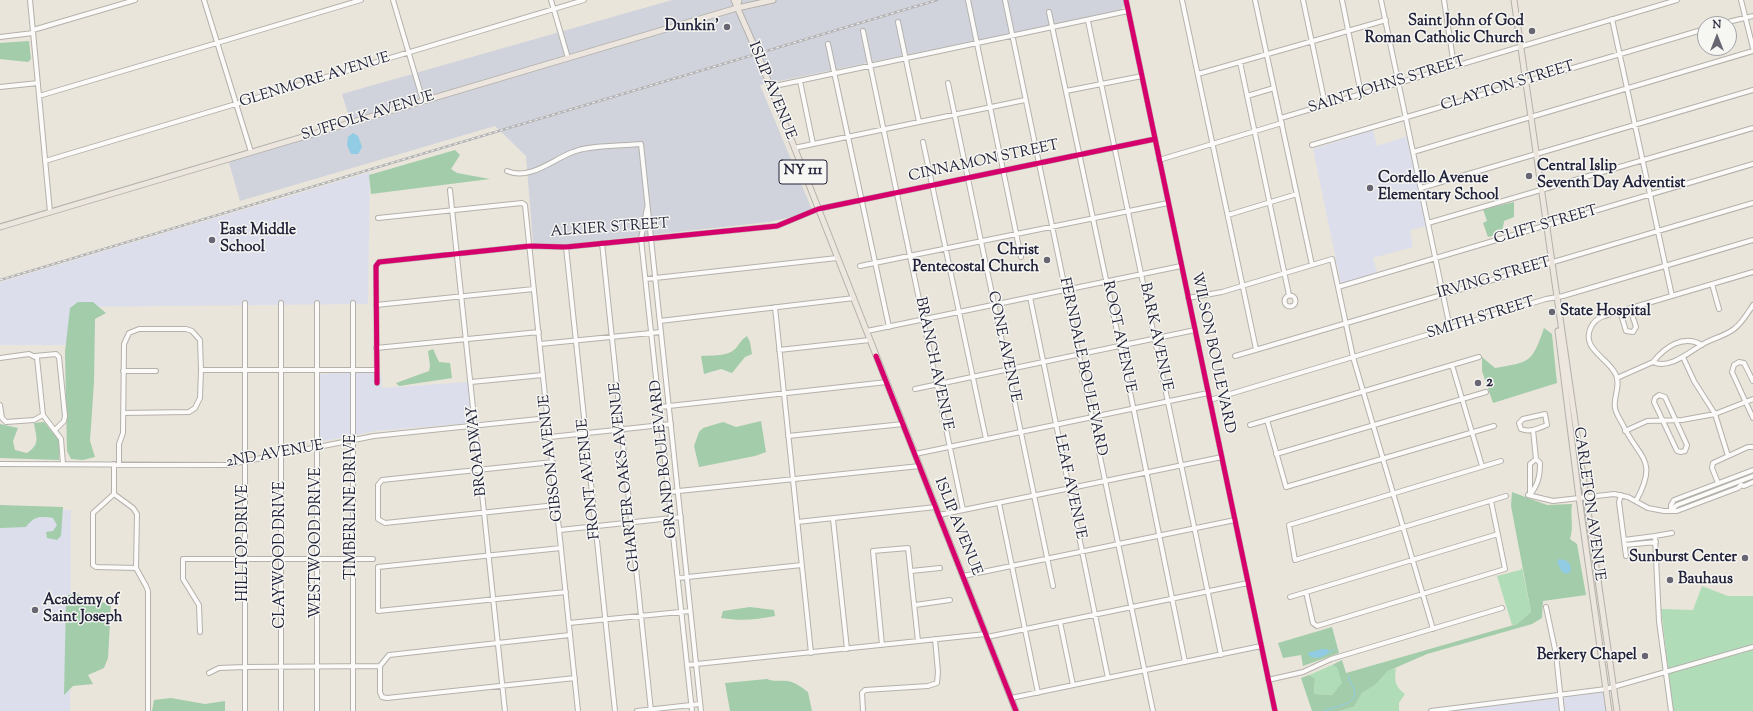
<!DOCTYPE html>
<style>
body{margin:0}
#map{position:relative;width:1753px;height:711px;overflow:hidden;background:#eae5da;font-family:"Sorts Mill Goudy",serif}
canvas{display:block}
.north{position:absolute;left:1697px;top:16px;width:40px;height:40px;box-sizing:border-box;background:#f6f6f2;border:1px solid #a1a1a9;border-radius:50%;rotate:0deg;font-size:11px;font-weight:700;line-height:16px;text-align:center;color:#22223b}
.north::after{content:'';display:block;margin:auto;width:14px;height:18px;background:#686673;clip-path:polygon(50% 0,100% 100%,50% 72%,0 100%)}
</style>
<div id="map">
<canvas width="1753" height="711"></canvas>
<div class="north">N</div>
</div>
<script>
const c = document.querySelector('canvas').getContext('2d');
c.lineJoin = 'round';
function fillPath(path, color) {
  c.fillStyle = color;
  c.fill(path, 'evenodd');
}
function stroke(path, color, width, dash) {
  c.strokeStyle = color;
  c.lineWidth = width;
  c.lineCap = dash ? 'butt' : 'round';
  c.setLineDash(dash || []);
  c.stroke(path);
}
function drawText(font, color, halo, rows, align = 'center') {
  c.font = font + ' "Sorts Mill Goudy",serif';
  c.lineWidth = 3;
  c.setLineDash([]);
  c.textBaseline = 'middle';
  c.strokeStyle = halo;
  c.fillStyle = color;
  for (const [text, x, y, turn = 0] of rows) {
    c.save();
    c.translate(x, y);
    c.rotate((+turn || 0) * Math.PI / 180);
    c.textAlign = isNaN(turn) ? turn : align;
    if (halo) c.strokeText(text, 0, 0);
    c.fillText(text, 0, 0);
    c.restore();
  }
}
fillPath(new Path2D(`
 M1373 130 1377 146 1408 136 1427 226 1410 230 1413 247 1373 258 1377 272 1341 284 1313 149Z
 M370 172 368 304 71 307 72 345H0V282Z
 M381 372 382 388 468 382 471 423 376 431 320 442 319 374Z
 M0 509 71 510 70 711H0Z
 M1606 689 1609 711H1431Z`), '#dcdfeb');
fillPath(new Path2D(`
 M672 0H1128L1120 11 760 85 813 212 769 222 566 244 533 243 526 156 495 126 240 201 227 156 350 120 342 94Z`), '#d0d3dc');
fillPath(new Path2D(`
 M1522 568 1531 612 1517 624 1512 625 1497 576 1520 570Z
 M1702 586 1728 596H1753V711H1673L1661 609 1693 610Z
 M1332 665 1337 666 1343 683 1332 695 1314 694 1315 680 1309 675Z
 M1396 668C1394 680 1395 687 1405 694L1399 703V711H1339L1354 707 1362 693 1375 685 1388 671Z`), '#b0ddb7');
fillPath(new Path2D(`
 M29 41 31 59 28 62 0 59V43Z
 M455 150 460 155 451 169 457 173 490 179 371 194 369 175Z
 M1514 202V217L1504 221C1503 233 1499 234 1488 237L1483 223 1487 221 1483 209Z
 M78 302H93L106 313 95 319 94 382 90 441 95 457 83 460 71 459 67 451 65 352 70 308Z
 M1544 328 1552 334 1557 383 1493 403 1482 371V357L1495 368C1530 362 1532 363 1544 328Z
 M747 336 750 342 752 354 745 357 732 373 721 369 704 374 701 356C711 355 728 357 736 348 740 343 741 340 747 336Z
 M433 349 439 362 450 363 452 378 399 386 396 383 429 371 430 366 428 351Z
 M761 421 766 452 755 456 699 467 694 446 699 432 703 428 723 422 736 427Z
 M44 422 59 440V460L0 458V424L18 428 13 441 15 450 27 453C41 444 36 437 34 423Z
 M1512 492 1547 505 1572 504C1570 516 1574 527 1570 539L1577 544 1586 595 1543 601 1542 618 1532 624 1427 654 1388 671 1375 685 1362 693 1354 707 1339 711H1312L1301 678 1309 675 1315 679 1314 694 1332 695 1342 683 1337 667 1332 665 1342 660 1346 673 1517 624 1531 612 1511 506Z
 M0 505 63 507 61 536 57 540 47 538 46 532 53 531 57 525 53 518C40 516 34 516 26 527L0 528Z
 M76 594 111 605 108 658 104 668 88 675 93 684 73 686 64 695 66 601 68 595Z
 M750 607 774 610 775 616C756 620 740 621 721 618L723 611Z
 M1332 627 1339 653 1303 666 1301 655 1283 658 1278 643Z
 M767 679C774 682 780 680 787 681 795 682 801 687 808 692L812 711H730L725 683Z
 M171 698 205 704 225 701V711H152L154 700Z`), '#a2ccaa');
fillPath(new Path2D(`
 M353 133 358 136 362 147 358 154H351L347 145 348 137Z
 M1559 559 1565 560 1570 564 1571 571 1567 574 1562 572 1557 562Z
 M1322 649H1327L1330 652C1324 657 1316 660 1309 656L1308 653Z`), '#92cce4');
stroke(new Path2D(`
 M1329 652 1334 650
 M1324 711 1348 703 1354 698 1355 692 1348 676`), '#92cce4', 1);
const minor = new Path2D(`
 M30 0 50 212
 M204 0 251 152
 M393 0 423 101
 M551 0 568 58
 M968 0 1021 257
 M1005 0 1153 711
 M1126 0 1275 711
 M1182 0 1256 349
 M1255 0 1312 265
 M1303 0 1325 104
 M1342 0 1361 94
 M1381 0 1450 328
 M1444 0 1454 66
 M1741 0 1753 48
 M1049 12 1134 411 1185 662
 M1612 19 1672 296
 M1088 21 1221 655
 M898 22 919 122
 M1720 24 1753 16
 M33 30 135 0
 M863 31 963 510
 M0 37 33 33
 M828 44 889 327
 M1240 62 1289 295
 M1198 74 1386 20
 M800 81 813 144
 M948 83 1053 586
 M0 87 38 83
 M770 87 1128 11
 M1066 91 1142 76
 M39 96 361 0
 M1247 96 1274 88
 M1281 118 1677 0
 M923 142 986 439
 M1312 145 1705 29
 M794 148 1025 100
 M1413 152 1753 51
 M1159 160 1282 123
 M45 161 584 0
 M507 171C530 181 553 159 573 152 590 145 622 146 641 144L701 711
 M1421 188 1753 90
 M450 190 505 711
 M647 208 641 239 692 711
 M1228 215 1297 194
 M378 218 522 203 525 205 578 711
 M1428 223 1753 128
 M602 243 651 711
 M566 247 615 711
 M860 266 1168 203
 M646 279 837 258
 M1712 284 1719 309
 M1338 287 1753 164
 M1284.5 301a5.5 5.5 0 1 1 11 0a5.5 5.5 0 1 1-11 0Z
 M1030 297 1108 678
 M1188 298 1222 292 1332 259 1353 357 1433 629
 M281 303V711
 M317 303V711
 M353 303V711
 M376 305 534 289
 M775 307 811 653
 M1620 311 1626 331 1633 332 1636 327 1630 308
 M660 321 854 298
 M867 331 1181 266
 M540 344 661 332
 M376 348 539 332
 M779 350 870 340
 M35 356 56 354 59 357 65 416 64 421 56 429
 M1235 356 1753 203
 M1683 357 1694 381 1715 414 1728 456
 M0 358 29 354 37 358 43 415 61 439 63 464
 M1653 362C1665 347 1683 334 1702 345
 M1452 365 1482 466
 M201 370H377
 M123 371H156
 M1617 378 1653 362C1671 371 1694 347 1709 341 1718 337 1726 335 1734 329 1742 323 1747 314 1753 305
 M1753 381 1744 363 1739 362 1734 365 1732 372 1753 418
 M471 382 543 375
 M377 383 376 266 379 262 530 246 566 247 777 226 818 209 1155 139
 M915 389 1195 330
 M1659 395 1665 397 1687 445 1685 451 1681 452 1677 451 1654 402 1655 398Z
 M1210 400 1546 299 1563 296 1753 240
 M0 405 2 418 6 422 34 420 43 415
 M660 407 887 382
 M1545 414 1547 425C1539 428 1530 433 1521 429L1519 423 1523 419Z
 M1267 420 1286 487 1494 426
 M1250 425 1479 357
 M1625 431 1647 421 1682 420 1715 414 1753 399
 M788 436 903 424
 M550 437 671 424
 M915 454 1208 393
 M1276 454 1486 392
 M1501 461 1289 525 1295 560 1506 496
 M553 462 382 480 378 485V519L385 523 556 505
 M0 464 226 465 374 436 548 418
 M114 464V494L133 508 137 514 136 568 146 586 148 591V711
 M119 464V444L123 433 124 344 129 333 139 329H186L192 331 200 340 201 370 200 398 195 408 189 412 123 413
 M1718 483 1712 468 1713 463 1748 447H1753
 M669 492 920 466
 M114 494 93 513V565L96 567 136 568
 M1528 495 1553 501 1614 494 1628 497 1648 508 1664 511H1677L1738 488 1741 485 1744 486 1753 482
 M1530 495C1538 484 1540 477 1540 463L1536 459 1533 430
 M1530 495V464L1536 459
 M1621 495 1619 502 1626 556
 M1636 501C1659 459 1639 459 1623 425 1620 419 1616 414 1615 408 1613 396 1621 387 1616 375 1609 358 1580 349 1591 327 1594 321 1598 318 1604 316L1753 272
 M999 503 1038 693
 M1671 510V505L1674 500 1753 470
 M1671 510 1677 505 1753 476
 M939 515 1222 457
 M833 519 847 649
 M797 522 936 507
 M560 530 681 517
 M1624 540 1655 536
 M1625 545 1656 542
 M561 548 378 567V611L566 592
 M911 571 940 568
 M963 576 1235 520
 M678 578 802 565
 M1306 592 1313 623 1317 626 1505 569 1491 501
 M1290 597 1498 534
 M915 605 950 600
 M1546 607 1556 654 1562 711
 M1060 622 1073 685
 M569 623 690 611
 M200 632 199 605 183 579V559H373
 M570 635 389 655 380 666V692L382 697 387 698 575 678
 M987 637 1248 583
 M882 645 873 551 908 548 918 641
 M687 665 986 634
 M209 673 219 668 244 667 380 666
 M1268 680 1303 672 1331 659 1502 608
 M1011 698 1261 646
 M245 711V303
 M637 711 700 704
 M863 711 862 693 865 690 928 686 937 683 938 672 935 639
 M1431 711 1606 689 1753 647
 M1671 711 1659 621 1655 536 1672 533`);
const major = new Path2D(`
 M734 0 756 50 1016 711
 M1514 0 1617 711
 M737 8 739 0
 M0 227 531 69 737 8 773 0
 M1558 331 1579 498 1609 711`);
stroke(minor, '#b4b1ac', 6);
stroke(major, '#b4b1ac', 7);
stroke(minor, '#fcfbf9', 4);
stroke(major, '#ede6de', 5);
const rail = new Path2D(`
 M0 280 937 0`);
stroke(rail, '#b4b3b5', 2.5);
stroke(rail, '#f6f6f2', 1, [3]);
stroke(new Path2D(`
 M1126 0 1275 711
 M876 356 1016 711
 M377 383 376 266 379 262 530 246 566 247 777 226 818 209 1155 139`), '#d6006c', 5);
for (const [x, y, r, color] of [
 [727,27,4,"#686673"],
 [1532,31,4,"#686673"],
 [1529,176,4,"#686673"],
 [1370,188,4,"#686673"],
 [212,240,4,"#686673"],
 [1047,260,4,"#686673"],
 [1552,312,4,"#686673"],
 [1478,383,4,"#686673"],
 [1745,558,4,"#686673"],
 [1670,580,4,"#686673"],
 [35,610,4,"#686673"],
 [1645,656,4,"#686673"]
]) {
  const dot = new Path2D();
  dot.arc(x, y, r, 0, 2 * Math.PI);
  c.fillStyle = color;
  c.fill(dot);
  stroke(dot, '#f6f6f2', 1.5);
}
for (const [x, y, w] of [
 [803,172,48]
]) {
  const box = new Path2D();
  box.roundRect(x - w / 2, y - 12, w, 24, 3);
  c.fillStyle = '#f6f6f2';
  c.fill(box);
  stroke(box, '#22223b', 1);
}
drawText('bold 14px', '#22223b', null, [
 ["NY 111",803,172]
]);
drawText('bold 15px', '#22223b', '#f6f6f2', [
 ["Saint John of God",1524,22,"right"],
 ["Roman Catholic Church",1524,39,"right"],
 ["Dunkin'",719,27,"right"],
 ["Central Islip",1537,167],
 ["Seventh Day Adventist",1537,184],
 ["Cordello Avenue",1378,179],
 ["Elementary School",1378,196],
 ["East Middle",220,231],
 ["School",220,248],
 ["Christ",1039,251,"right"],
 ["Pentecostal Church",1039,268,"right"],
 ["State Hospital",1560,312],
 ["2",1486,383],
 ["Sunburst Center",1737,558,"right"],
 ["Bauhaus",1678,580],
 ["Academy of",43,601],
 ["Saint Joseph",43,618],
 ["Berkery Chapel",1637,656,"right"]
], 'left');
drawText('15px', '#22223b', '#f6f6f2', [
 ["GLENMORE AVENUE",315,81,-17],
 ["SAINT JOHNS STREET",1387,86,-17],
 ["CLAYTON STREET",1508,87,-17],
 ["ISLIP AVENUE",771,91,68],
 ["SUFFOLK AVENUE",368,117,-17],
 ["CINNAMON STREET",984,162,-12],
 ["CLIFT STREET",1546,226,-16],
 ["ALKIER STREET",610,229,-4],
 ["IRVING STREET",1494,279,-16],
 ["SMITH STREET",1481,319,-17],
 ["ROOT AVENUE",1118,337,78],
 ["BARK AVENUE",1155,337,78],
 ["CONE AVENUE",1003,347,78],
 ["WILSON BOULEVARD",1212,353,78],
 ["BRANCH AVENUE",933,364,78],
 ["FERNDALE BOULEVARD",1082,367,78],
 ["BROADWAY",478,451,-96],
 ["2ND AVENUE",275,455,-10],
 ["GIBSON AVENUE",552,458,-96],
 ["GRAND BOULEVARD",665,459,-96],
 ["CHARTER OAKS AVENUE",626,477,-96],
 ["FRONT AVENUE",590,479,-96],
 ["LEAF AVENUE",1069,487,78],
 ["CARLETON AVENUE",1588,504,82],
 ["TIMBERLINE DRIVE",352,507,-90],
 ["ISLIP AVENUE",957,527,68],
 ["HILLTOP DRIVE",244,543,-90],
 ["WESTWOOD DRIVE",317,543,-90],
 ["CLAYWOOD DRIVE",281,555,-90]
]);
</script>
